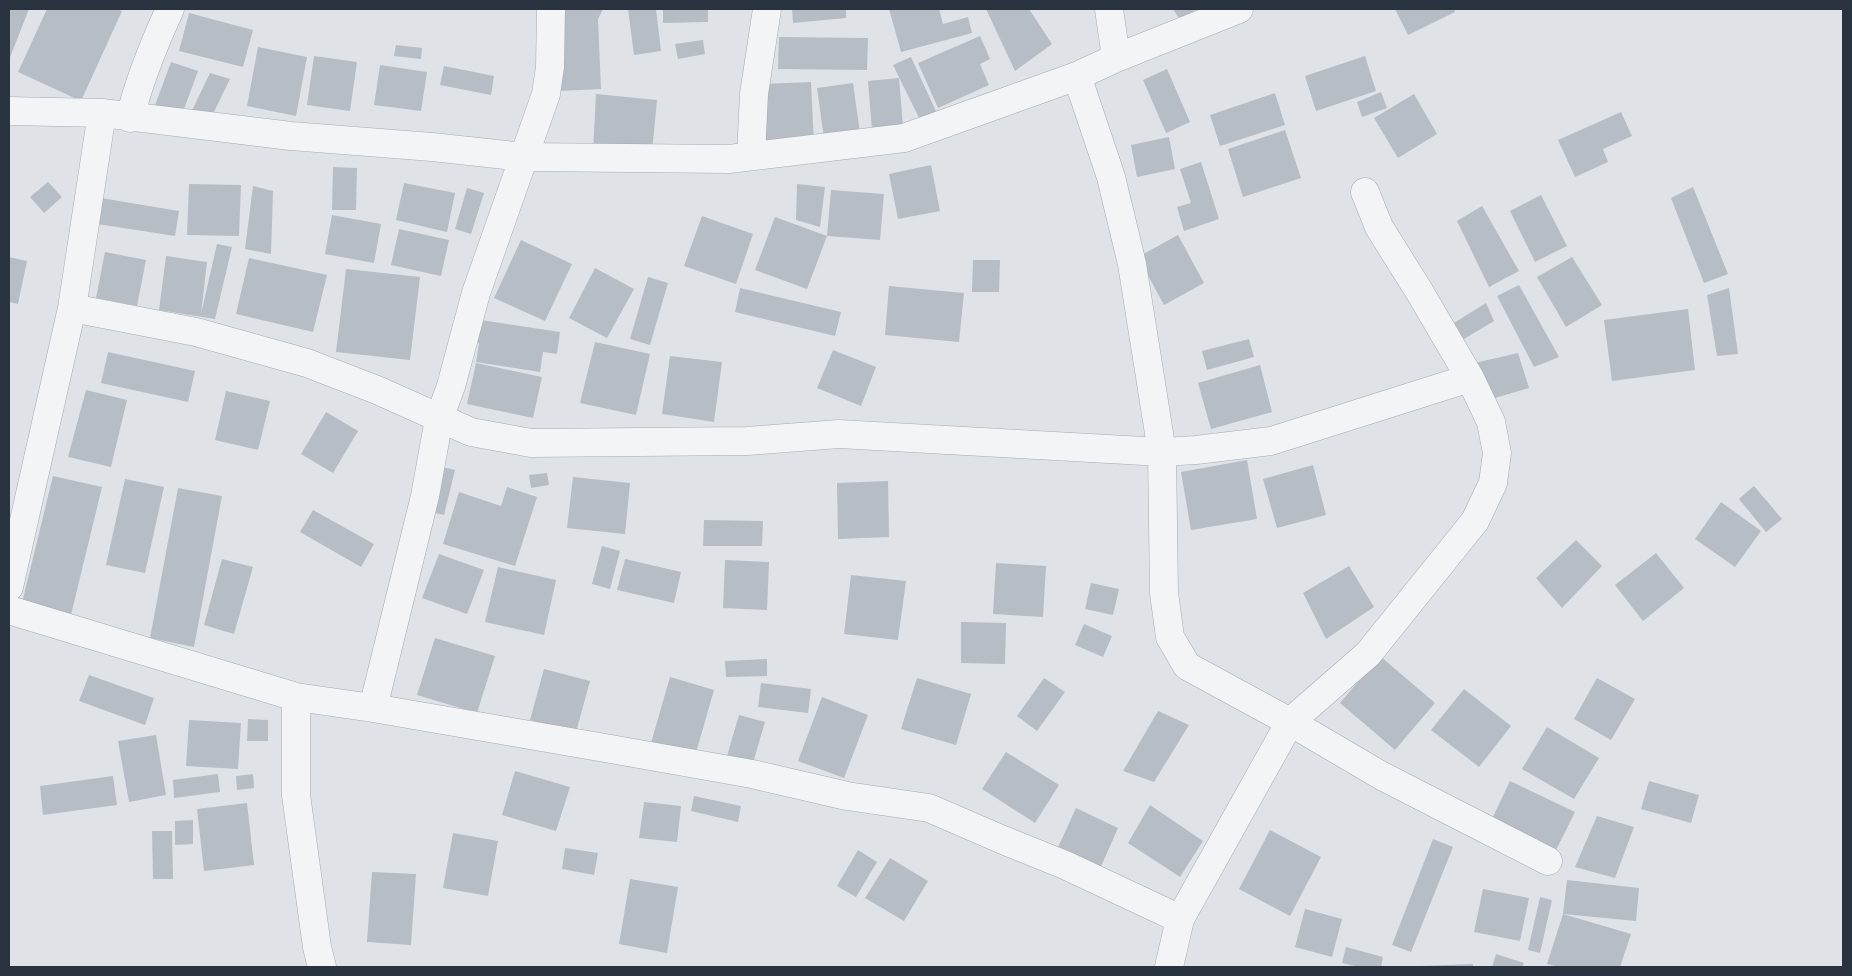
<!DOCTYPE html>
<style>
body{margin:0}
#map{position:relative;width:1852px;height:976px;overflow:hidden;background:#dfe3e8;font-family:"PT Sans",sans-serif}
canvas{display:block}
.frame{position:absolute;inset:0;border:10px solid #29323f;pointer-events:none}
</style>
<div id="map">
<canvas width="1852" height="976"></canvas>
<div class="frame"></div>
</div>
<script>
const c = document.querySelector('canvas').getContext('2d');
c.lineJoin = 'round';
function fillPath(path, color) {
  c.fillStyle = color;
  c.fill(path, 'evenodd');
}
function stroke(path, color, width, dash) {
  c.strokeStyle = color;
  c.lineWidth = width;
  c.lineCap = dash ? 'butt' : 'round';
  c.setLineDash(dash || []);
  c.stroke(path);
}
fillPath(new Path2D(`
 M9 9H29L9 60Z
 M47 9H117L122 11 81 101 18 72Z
 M561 9H603L598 19 601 89 559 91Z
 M628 9H656L661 51 634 55Z
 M663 9H708V22L663 23Z
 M792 9H846V18L793 23Z
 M889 9H939L943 24 968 17 972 33 901 52Z
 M986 9H1029L1052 44 1015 71Z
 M1173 9H1197L1180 20Z
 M1395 9H1454L1455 12 1408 35Z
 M189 13 253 30 243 67 179 51Z
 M980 36 990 59 980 64 989 85 938 108 918 63Z
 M779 37 868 38 867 70 778 69Z
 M703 40 705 54 678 59 675 44Z
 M396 45 422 48 421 59 394 56Z
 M258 47 307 57 296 116 247 106Z
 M314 56 357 62 350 111 307 105Z
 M1365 56 1376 91 1316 111 1305 76Z
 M911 57 940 120 923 126 893 65Z
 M171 62 198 71 180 120 153 111Z
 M380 65 427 72 421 111 374 105Z
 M444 66 494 76 491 95 440 85Z
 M1167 69 1190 122 1166 133 1143 80Z
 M210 73 230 79 210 120 188 119Z
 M899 78 903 127 872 130 868 81Z
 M811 82 814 144 764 146 762 84Z
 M853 83 860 133 824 138 817 88Z
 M1381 92 1387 108 1362 117 1357 102Z
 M1275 93 1285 125 1220 146 1210 115Z
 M596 94 657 100 652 152H593Z
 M1414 94 1437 134 1398 158 1374 118Z
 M1621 112 1632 136 1603 149 1608 162 1575 177 1558 140Z
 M1285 130 1301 178 1243 197 1228 149Z
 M1169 137 1175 169 1137 177 1131 145Z
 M1201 162 1219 219 1184 231 1177 207 1191 203 1180 169Z
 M931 165 940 211 898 219 889 174Z
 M333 167 357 168 356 210H332Z
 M48 182 62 197 44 213 30 197Z
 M404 183 455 193 447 232 396 220Z
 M189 184 241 185 239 236 187 235Z
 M797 184 825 187 820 227 796 220Z
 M253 186 273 191 271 254 245 249Z
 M1693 187 1728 274 1704 283 1671 198Z
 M467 188 484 193 471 234 455 229Z
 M831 190 884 194 880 240 827 236 807 289 755 270 775 217 827 236Z
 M1541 195 1567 246 1535 262 1510 211Z
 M95 197 179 211 175 236 91 223Z
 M1482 206 1519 271 1489 287 1457 221Z
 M332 215 381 224 374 263 325 254Z
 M702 216 753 234 736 284 684 266Z
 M399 229 449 240 441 276 391 265Z
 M1178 235 1204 283 1164 305 1138 257Z
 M521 240 572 264 545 321 494 298Z
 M217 244 232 247 215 319 159 310 166 256 207 262 201 314Z
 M105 252 146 260 137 306 96 298Z
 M9 257 27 261 18 304 9 302Z
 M1572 257 1602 305 1566 327 1537 277Z
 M249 258 327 275 313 332 236 314Z
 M973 260H1000L999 292H972Z
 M595 268 634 289 607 338 569 318Z
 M346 269 420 277 410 360 336 352Z
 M648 277 668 283 650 345 630 339Z
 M1519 285 1559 357 1534 367 1497 296Z
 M889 286 964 293 959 342 885 335Z
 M740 288 841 312 835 336 735 312Z
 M1729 288 1738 354 1717 356 1707 295Z
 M1486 303 1494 321 1459 342 1449 326Z
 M1688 309 1695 370 1612 381 1604 320Z
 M474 319 560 332 557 354 543 352 540 372 476 362 479 343 470 342Z
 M1249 339 1254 357 1207 370 1202 351Z
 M595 342 650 354 636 415 580 403Z
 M833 350 876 367 861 406 817 388Z
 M108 352 195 371 188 402 101 383Z
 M1518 353 1529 388 1488 400 1470 364Z
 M670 356 722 362 714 422 662 414Z
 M476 363 542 377 533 418 467 404Z
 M1260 365 1272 412 1211 429 1198 383Z
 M86 390 127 400 111 467 68 457Z
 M226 391 270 401 258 450 215 440Z
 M326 412 358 431 333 473 301 454Z
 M1247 460 1257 519 1191 530 1181 472Z
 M1313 465 1326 515 1277 528 1263 479Z
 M438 466 455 470 444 515 426 511Z
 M547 473 549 485 531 488 529 475Z
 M53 476 102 487 70 619 21 607Z
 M573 477 630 483 625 534 567 528Z
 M125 479 164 487 145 573 106 565Z
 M888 481 889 537 838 539 837 483Z
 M1754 486 1782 519 1766 532 1739 499Z
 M507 487 537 497 515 566 443 544 459 492 501 506Z
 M178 488 222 496 194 647 150 638Z
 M1721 502 1761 531 1735 567 1695 539Z
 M313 510 374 544 361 567 300 532Z
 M704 520 763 521 762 546H703Z
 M1576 540 1602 566 1562 608 1536 578Z
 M602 546 620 551 610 589 592 584Z
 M1656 553 1684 588 1643 621 1615 585Z
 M439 554 484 570 467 614 422 598Z
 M222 559 253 567 234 634 204 625Z
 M625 559 681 572 674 603 617 590Z
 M725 560 769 562 767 610 723 608Z
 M996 563 1046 566 1043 617 993 614Z
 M1349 566 1374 607 1326 639 1303 593Z
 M498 567 556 580 544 635 485 622Z
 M851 575 906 581 898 640 844 634Z
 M1091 583 1119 589 1113 615 1085 609Z
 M961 622 1006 623 1005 664 961 663Z
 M1084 624 1112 636 1103 657 1075 645Z
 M435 638 495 656 477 713 417 695Z
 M1380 656 1435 703 1395 750 1340 703Z
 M767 659V676L726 677 725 661Z
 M544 669 590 681 576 732 530 720Z
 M89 675 154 698 145 725 79 701Z
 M670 677 714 690 695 756 651 743Z
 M917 678 971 694 956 745 901 729Z
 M1044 678 1065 692 1037 731 1017 716Z
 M1597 678 1635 699 1611 740 1574 719Z
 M761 683 811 689 808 713 758 707Z
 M1464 689 1511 726 1479 767 1431 730Z
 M822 697 868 715 844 778 798 761Z
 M1158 711 1189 725 1154 782 1123 771Z
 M739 715 765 722 753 763 727 756Z
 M248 719 268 720V741H247Z
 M189 720 241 723 238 769 186 766Z
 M1547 727 1599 758 1574 799 1522 769Z
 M156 735 166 795 129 802 118 741Z
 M1006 752 1059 785 1035 823 982 789Z
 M515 771 570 787 556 831 502 815Z
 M218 774 220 792 174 798 173 780Z
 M253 774 254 788 237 790 236 776Z
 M113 776 117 805 43 815 40 786Z
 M1510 781 1575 812 1555 852 1491 821Z
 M1649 781 1699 795 1691 823 1641 809Z
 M694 796 741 806 738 822 691 811Z
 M644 802 681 806 677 842 639 838Z
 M247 803 254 865 204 871 197 809Z
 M1150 805 1203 841 1180 877 1128 843Z
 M1076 808 1118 828 1099 871 1056 852Z
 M1597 816 1634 827 1615 878 1575 867Z
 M193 820V844L175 845V821Z
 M1270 830 1321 857 1290 916 1239 889Z
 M152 831H172L173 879H153Z
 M453 833 498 841 488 896 443 888Z
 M1433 839 1453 847 1411 952 1392 945Z
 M565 848 598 853 594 875 562 869Z
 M858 850 877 862 856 897 837 886Z
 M890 858 928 881 904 921 865 898Z
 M372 872 416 874 411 945 367 942Z
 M630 879 678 887 667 953 619 944Z
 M1567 880 1639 888 1636 921 1563 914 1631 934 1620 967H1559L1547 964 1563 914Z
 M1483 889 1529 898 1520 941 1474 932Z
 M1540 897 1552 900 1540 953 1528 950Z
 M1305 909 1342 919 1332 957 1295 947Z
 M1346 947 1383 957 1381 967H1359L1342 963Z
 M1496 954 1524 963 1522 967H1492Z
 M1473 964V967H1420V966Z`), '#b7bdc5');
const minor = new Path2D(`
 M1109 9 1116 58
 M1077 76 1111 177 1132 264 1162 452 1164 593 1170 637 1187 666 1290 722 1382 776 1548 861
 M9 111 102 113 291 136 432 147 524 157 729 159 904 138 1077 76 1116 58 1239 9
 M130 118C139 80 154 44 170 9
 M751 156 754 94 767 9
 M72 308 196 332 307 363 377 390 471 432 531 443 747 441 839 434 1162 452 1196 450 1271 441 1470 378
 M9 587 72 308 102 113
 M9 610 296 697 373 708 605 748 752 774 847 796 929 808 1003 840 1065 865 1180 919
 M296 697V795L317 947 322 967
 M373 708 425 496 439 419 451 386 476 293 546 94 550 67 551 9
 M1169 967 1180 919 1290 722 1368 654 1475 521 1493 483 1497 453 1491 422 1470 378 1419 291 1379 227 1365 192`);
stroke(minor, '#a5aab2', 29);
stroke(minor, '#f2f4f6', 28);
</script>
